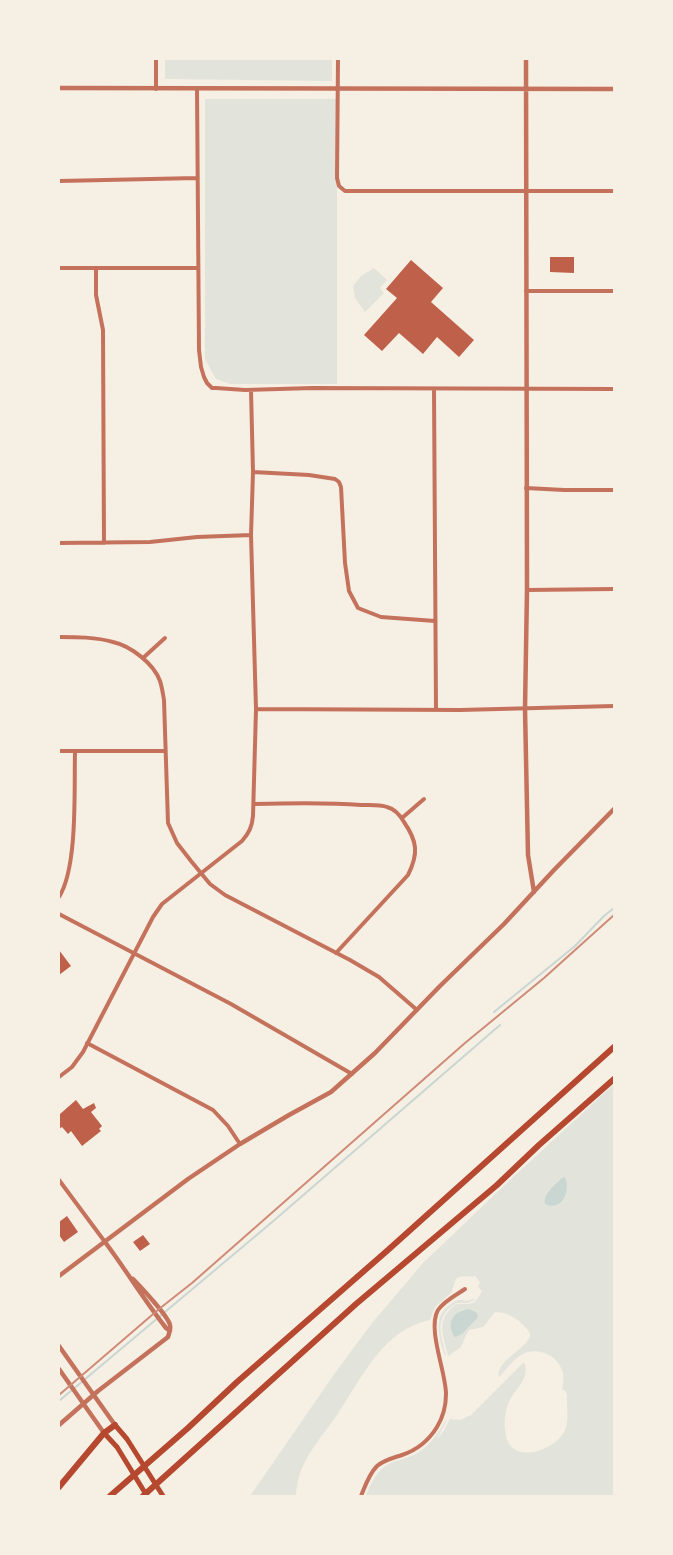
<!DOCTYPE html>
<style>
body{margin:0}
#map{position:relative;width:673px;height:1555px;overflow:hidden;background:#f6efe4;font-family:Manrope,sans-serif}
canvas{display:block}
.frame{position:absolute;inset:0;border:60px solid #f6efe4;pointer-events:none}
</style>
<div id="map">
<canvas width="673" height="1555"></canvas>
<div class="frame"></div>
</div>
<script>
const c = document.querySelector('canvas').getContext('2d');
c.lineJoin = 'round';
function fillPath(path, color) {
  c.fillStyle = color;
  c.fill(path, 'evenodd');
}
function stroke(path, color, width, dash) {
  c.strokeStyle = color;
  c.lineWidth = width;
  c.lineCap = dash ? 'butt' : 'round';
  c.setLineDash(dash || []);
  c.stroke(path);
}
fillPath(new Path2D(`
 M165 59H332V81L165 79Z
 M205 99H337V384H230L216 379 205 359Z
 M374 268 387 280 380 288 384 293 365 312 355 298 353 286 361 276Z
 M614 1084V1496H366C372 1481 378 1467 395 1461 403 1459 410 1457 418 1453 431 1444 438 1433 446 1420H447L437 1439 443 1432 450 1419 460 1420 471 1415 524 1362C531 1379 515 1388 509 1402 504 1413 504 1425 506 1436 512 1465 554 1451 564 1432 570 1421 566 1406 567 1394L565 1391 562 1389C563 1384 564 1379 563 1373 559 1357 541 1347 525 1353 515 1357 507 1369 499 1377 495 1360 531 1347 530 1334 529 1330 523 1325 520 1322 513 1316 504 1312 495 1312L483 1327 469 1330 466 1335 461 1347 448 1356C443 1333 435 1321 456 1304 471 1304 475 1306 482 1291L478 1287 480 1282 475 1276C468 1278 463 1274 456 1279L451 1293 435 1307 430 1320C384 1329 362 1377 339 1412 320 1440 297 1462 296 1496H250L335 1373 372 1323 423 1263 511 1179ZM470 1309 477 1313 462 1334 456 1337 461 1310Z
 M473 1299H476L468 1303H456C433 1319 441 1333 446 1356H445C440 1341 433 1319 447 1307 450 1305 454 1301 458 1300 464 1300 467 1302 473 1299Z`), '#e2e4dc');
fillPath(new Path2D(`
 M565 1177C571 1191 562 1212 545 1204 543 1194 555 1185 562 1178Z
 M470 1309 477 1313 478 1317 462 1334 456 1337 454 1336C446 1322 454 1310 470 1309Z`), '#c9d6d2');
stroke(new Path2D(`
 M494 1012 575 946 604 916 614 908
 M59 1401 271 1223 500 1025`), '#c9d6d2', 2);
fillPath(new Path2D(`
 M550 257H574V273L550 272Z
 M411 260 443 288 431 302 474 340 459 357 437 337 423 354 399 333 382 351 364 335 397 298 386 289Z
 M59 950 71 966 59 975Z
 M76 1100 83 1109 94 1103 96 1108 91 1112 102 1126 99 1129 101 1131 82 1146 71 1131 68 1134 62 1127 59 1129V1111L60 1114Z
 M67 1216 78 1232 64 1242 59 1235V1222Z
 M143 1235 150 1244 140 1251 133 1242Z`), '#bf614a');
stroke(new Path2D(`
 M156 59V89
 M338 59 337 178 339 186 345 191H614
 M197 88 199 350 201 367 204 377 207 383 212 388H216L245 390 313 388 614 389
 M59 181 197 178
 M59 268H198
 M96 268V295L103 330 104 543
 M526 291H614
 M434 389 436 710
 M253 472 309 475 335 479 339 482 341 487 345 563 349 591 358 608 381 617 435 621
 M526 488 564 490H614
 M59 543 150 542 197 537 251 535
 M527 590 614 589
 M59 637C76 637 96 637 113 642 131 646 154 664 160 681 162 687 163 694 164 700L168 823 177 843 191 861 210 884 225 895 350 960 379 977 417 1010
 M143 658 165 638
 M256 709 460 710 614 706
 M59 751H165
 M254 804C289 803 325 802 361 805 369 805 379 804 387 807 395 809 400 815 404 822 417 841 419 853 408 875L336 953
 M402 818 424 799
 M59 897C78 867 74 789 75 752
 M59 914 231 1004 352 1074
 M87 1043 213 1110 228 1126 240 1144
 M59 1077 72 1067 83 1052 153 917 162 904 242 841C249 833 252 827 253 816L256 709 251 535 253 472 251 390
 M59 1180 105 1242
 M361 1496C365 1486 369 1474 377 1466 384 1460 393 1458 402 1455 417 1450 429 1440 437 1427 443 1417 446 1405 446 1394 446 1372 427 1329 438 1310 444 1301 456 1295 465 1289`), '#c5725c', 4);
stroke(new Path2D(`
 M526 59 527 590 525 709 528 855 534 892
 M59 88 614 89
 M105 1242C126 1270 144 1300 166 1328L170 1331
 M59 1276 188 1179 240 1144 289 1115 331 1092 375 1053 440 986 504 924 554 870 614 809
 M59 1346 115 1425
 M59 1369 104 1433
 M59 1425 98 1391 168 1337C169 1333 171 1329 170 1325 168 1316 140 1286 133 1279`), '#c5725c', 4.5);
stroke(new Path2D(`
 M115 1425 127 1439 163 1496
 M104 1433 117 1447 147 1496`), '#b5482f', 5);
stroke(new Path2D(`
 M59 1487 104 1433 115 1425
 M110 1496 188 1428 237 1382 388 1250 614 1047
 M143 1496 356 1304 497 1185 539 1145 614 1079`), '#b5482f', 6);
stroke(new Path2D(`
 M59 1395 159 1309 192 1283 465 1043 544 978 614 915`), '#cf8b77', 2);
</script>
